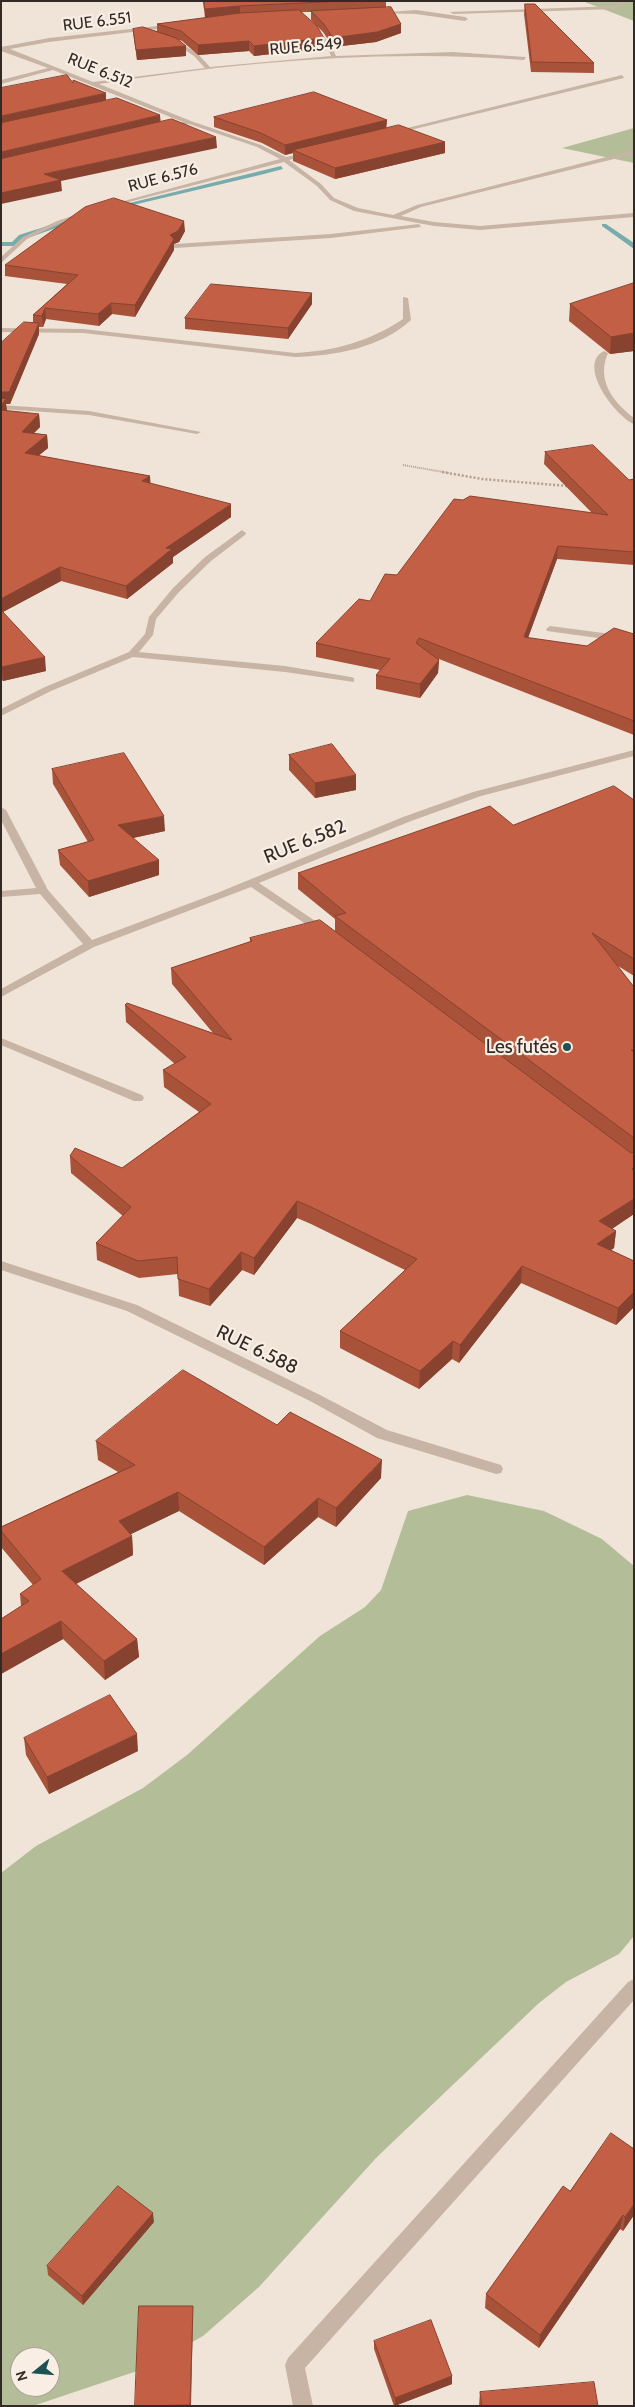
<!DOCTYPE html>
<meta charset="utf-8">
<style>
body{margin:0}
#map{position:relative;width:635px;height:2407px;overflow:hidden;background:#f0e4d8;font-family:Cabin,sans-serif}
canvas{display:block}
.frame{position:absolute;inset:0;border:2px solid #332a26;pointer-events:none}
.north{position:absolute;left:10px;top:2347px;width:50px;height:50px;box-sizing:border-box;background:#f8eee4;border:1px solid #a9a098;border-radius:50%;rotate:253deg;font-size:14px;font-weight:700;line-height:20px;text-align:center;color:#332a26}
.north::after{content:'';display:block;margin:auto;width:18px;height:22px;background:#1d5153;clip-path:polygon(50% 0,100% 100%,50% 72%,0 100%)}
</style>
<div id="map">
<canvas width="635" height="2407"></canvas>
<div class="frame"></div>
<div class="north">N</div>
</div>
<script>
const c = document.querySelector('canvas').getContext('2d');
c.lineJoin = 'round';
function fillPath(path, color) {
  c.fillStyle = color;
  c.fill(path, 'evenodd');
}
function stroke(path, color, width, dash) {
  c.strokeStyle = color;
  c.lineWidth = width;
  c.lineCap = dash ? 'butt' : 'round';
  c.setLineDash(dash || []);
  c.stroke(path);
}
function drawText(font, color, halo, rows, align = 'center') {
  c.font = font + ' Cabin,sans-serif';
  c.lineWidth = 4.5;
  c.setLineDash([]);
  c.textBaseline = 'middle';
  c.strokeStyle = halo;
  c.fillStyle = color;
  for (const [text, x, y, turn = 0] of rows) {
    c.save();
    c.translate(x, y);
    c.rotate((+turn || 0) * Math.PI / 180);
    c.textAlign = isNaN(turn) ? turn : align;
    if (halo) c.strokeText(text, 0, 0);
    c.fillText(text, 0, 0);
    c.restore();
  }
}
fillPath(new Path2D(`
 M582 1H634V21Z
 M634 128V163L562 148Z
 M467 1495 544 1511 602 1539 634 1566V1936L619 1954 566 1982 539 2003 377 2157 259 2287 203 2336 146 2368 33 2406H1V1873L36 1846 143 1788 187 1755 320 1636 365 1607 381 1590 408 1511ZM20 2357H50V2387H20Z`), '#b3be99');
fillPath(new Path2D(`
 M281 166 283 169 260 175 112 210 109 208Z
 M82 215 84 218 25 239 17 246H1V242H12L19 235Z
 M602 224H606L634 243V249L602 226Z`), '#78abac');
stroke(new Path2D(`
 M403 465 449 473`), '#b39e8f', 2, [1, 1]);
stroke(new Path2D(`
 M442 472 482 479 568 486`), '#b39e8f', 2.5, [2, 2]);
fillPath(new Path2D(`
 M620 1H625L617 9 453 14 450 12 616 6Z
 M416 10 465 17 468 19 465 21 416 14 375 13Z
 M176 24 174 27 49 42 10 49 93 82 205 68 194 56 171 41 173 38 198 54 210 67 331 56 326 45 310 28 313 26 330 43 336 56 452 52 526 57 524 60C383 49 239 62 99 84L191 121 261 145 286 157 311 152V154L289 160 321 184 334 198 358 208 393 215 417 205 634 150V154L421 207 401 216 434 222 480 226 634 213V217L480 230 434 226 354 211 330 200 317 186 284 162 109 207V205L280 159 257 147 189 124 179 125V123L183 122 53 70 1 84V80L48 68 1 51V47L49 38Z
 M622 75 624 78 394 134 391 132Z
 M84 212 86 215 61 223 27 239 1 263V257L23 237 57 221Z
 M419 224 421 227 331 238 175 248 172 246 175 244 331 234Z
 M403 297 408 298 411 320C381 348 334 356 295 357L83 333 1 332V328L83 329 295 353C335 351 370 341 403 319Z
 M604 351 608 353C596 380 613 402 634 418V424C616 417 576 365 604 351Z
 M1 405 89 411 201 432 197 434 89 415 1 409Z
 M242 530 246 533 245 535 211 561 179 592 156 619 153 635 139 652 285 666 351 677 354 678V682L285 672 133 657 51 691 1 716V709L45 687 129 652 145 634 149 617 173 588 205 557Z
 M550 626 634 637V643L547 631 546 629Z
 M634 750V756L481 796 411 821 259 883 327 929 328 931 327 933H319L251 887 94 947 1 997V989L83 944 40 894 1 897V891L36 888 1 820V807L6 810 48 890 92 940 217 893 403 817 473 792Z
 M1 1038 142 1095 144 1098 142 1101H134L1 1045Z
 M1 1261 137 1305 320 1395 387 1430 501 1465 503 1469 501 1473 496 1474 377 1438 310 1401 127 1311 1 1270Z
 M634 1979V2000L305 2368 313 2406H293L285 2365 288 2358 628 1982Z`), '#c8b4a5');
fillPath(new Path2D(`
 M203 1H386V8L401 24V33L376 42 333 47 323 32 311 20V12H302L324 48 254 56 249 51 198 55 182 41 179 40 186 56 137 60 134 39 133 29 157 31V24L205 18Z
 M525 4 594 63V73L531 72 524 14Z
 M214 117 387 120 386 128 445 142V153L335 179 293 161V153L285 155 262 143 214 127Z
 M185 231 179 242 174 244V250L135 317 112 314 99 326 46 319 43 327H39V334L10 404H6L7 411 39 414 40 427 34 433 47 435 48 448 38 456 150 476V483L231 517 173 557V563L127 599 61 581 3 612 46 671 3 681 1 679V343L33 323V315L67 284 5 276V265Z
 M634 283V351L610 354 569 321 570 304Z
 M312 293V304L288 339 185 329V318Z
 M545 452 629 480 634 479V565L557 559 528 638 587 646 634 634V735L439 659 438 673 420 698 376 689V675L380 670 316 657V643L370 601 397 575 463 500 592 513 544 464Z
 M289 755 356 790 315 798 289 770Z
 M52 769 165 831 133 838 159 875 89 897 60 865 58 850 88 842 53 784Z
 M634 800V976L618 966 634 987V1214L612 1229 616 1231 614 1248 611 1250 634 1261V1307L616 1325 521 1283 459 1363 452 1359 419 1389 340 1348V1331L405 1270 311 1224 297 1218 254 1275 242 1270 210 1306 179 1296 178 1274 139 1278 97 1260 96 1243 123 1216 71 1173 70 1156 122 1168 199 1112 164 1087 163 1070 175 1064 126 1022 125 1005 213 1033 172 984 171 968 250 942V938L335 931V919L298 889V873L513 825Z
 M277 1425 381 1478 336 1527 318 1517 264 1565 179 1511 130 1534 132 1536 133 1555 76 1584 137 1639 139 1657 105 1680 63 1639 1 1674V1619L21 1606 20 1594 33 1585 1 1547V1527L118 1472 98 1460 96 1441Z
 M24 1738 138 1751 49 1794 26 1755Z
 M570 2191 634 2215 623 2231 620 2229 539 2348 485 2308 486 2294Z
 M154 2222 83 2305 48 2275 47 2266Z
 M374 2341 452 2376V2384L394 2406 374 2349Z
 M480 2392 482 2406H479Z`), '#a8523a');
fillPath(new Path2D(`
 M240 6V15L205 19V9Z
 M401 24V33L376 42 333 47V38Z
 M324 38V48L254 56V46Z
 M249 41V51L198 55V45Z
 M186 46V56L137 60 136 50Z
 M106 93V103L1 127V116Z
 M160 115 161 125 1 163V152Z
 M387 120 386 130 293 150V153L285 155V145Z
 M216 137 217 148 61 181 62 191 1 204V193L44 174Z
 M445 142V153L335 179V168Z
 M184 221 185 231 179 242 174 244V250L135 317V305L170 235Z
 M312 293V304L288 339V328Z
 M111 303 112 314 99 326 98 314Z
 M45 308 46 319 43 327 42 316Z
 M39 323V334L10 404H6L7 411 1 420V392Z
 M634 333V351L610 354 611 337Z
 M39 414 40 427 23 444 22 432Z
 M47 435 48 448 26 466 25 453Z
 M150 476 151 489 142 481Z
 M231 504V517L173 557V563L127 599 126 586 166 548Z
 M558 546 557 559 523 651 524 637Z
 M60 567 61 581 1 613V599Z
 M45 657 46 671 3 681 2 667Z
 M439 660 438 673 420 698V684Z
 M356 775V790L315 798V783Z
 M164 816 165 831 119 841 118 825Z
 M159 860V875L89 897 88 881Z
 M634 1199V1214L598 1238 599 1221Z
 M297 1201V1218L254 1275V1258Z
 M616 1231 614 1248 596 1261 597 1244Z
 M241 1252 242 1270 210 1306 209 1289Z
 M522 1266 521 1283 459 1363 460 1345Z
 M634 1292V1307L616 1325 618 1308Z
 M453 1341 452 1359 419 1389 420 1371Z
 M382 1460 381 1478 336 1527V1508Z
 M178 1492 179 1511 121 1539 119 1521Z
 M318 1498V1517L264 1565V1547Z
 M132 1536 133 1555 64 1590 62 1571Z
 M61 1621 63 1639 1 1674V1654Z
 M137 1639 139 1657 105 1680 104 1661Z
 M137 1734 138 1751 49 1794 47 1777Z
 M634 2204V2215L623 2231 625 2217Z
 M153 2213 154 2222 83 2305 82 2296Z
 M623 2215 620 2229 539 2348 540 2335Z
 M193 2306V2315L191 2406H190Z
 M452 2376V2384L395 2406V2398Z`), '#884230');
const building = new Path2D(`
 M204 1H343L240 6 205 9Z
 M525 4H535L594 63 532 62Z
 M391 7 401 24 377 32 333 38 323 23 311 11Z
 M299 10 317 26 324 38 254 46 249 41 198 45 181 31 157 24 240 13Z
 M143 27 176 38 186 46 136 50 133 29Z
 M67 75 73 83V80L106 93 1 116V88Z
 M314 92 387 120 285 145 261 133 214 117Z
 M117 98 160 115 1 152V123Z
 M172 119 216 137 44 174 61 180 1 193V159Z
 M399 125 445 142 335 168 293 150Z
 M114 198 184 221 178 231 170 235 174 239 135 305 111 303 98 314 45 308 42 316 33 315 78 275 5 265 85 207Z
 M634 283V333L611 337 570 304Z
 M211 284 312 293 288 328 185 318Z
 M24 322 39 323 9 392H1V343Z
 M1 398 6 399 1 406Z
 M1 410 39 414 22 432 47 435 25 453 150 476 142 481 231 504 166 548 172 549 126 586 60 567 1 599Z
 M593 445 629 480 634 479V552L558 546 524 637 587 646 614 628 634 634V721L419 638 416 643 439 660 420 684 376 675 390 659 316 643 359 599 370 601 385 574 397 575 454 499 463 500 470 496 608 515 545 452Z
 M1 610 45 657 2 667Z
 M332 744 356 775 315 783 289 755Z
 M124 753 164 816 118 825 159 860 88 881 58 850 94 840 52 769Z
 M614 786 634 800V959L592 933 634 987V1050H631L634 1052V1138L335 916 346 913 298 873 490 806 513 825Z
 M320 920 631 1153 634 1152V1168L632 1169 634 1170V1199L599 1221 616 1231 597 1244 634 1261V1292L618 1308 522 1266 460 1345 453 1341 420 1371 340 1331 417 1259 311 1207 297 1201 254 1258 241 1252 209 1289 178 1279 177 1257 138 1261 96 1243 131 1207 70 1156 75 1148 122 1168 211 1104 163 1070 186 1057 125 1005 127 1003 232 1040 171 968 252 941 250 938Z
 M183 1370 277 1425 290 1412 382 1460 336 1508 318 1498 264 1547 178 1492 119 1521 132 1536 62 1571 137 1639 104 1661 61 1621 1 1654V1619L29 1601 20 1594 41 1579 1 1531V1527L135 1465 96 1441Z
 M110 1695 137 1734 47 1777 24 1738Z
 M611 2133 634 2149V2204L625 2217 623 2215 540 2335 486 2294 563 2186 570 2191Z
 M118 2186 153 2213 82 2296 47 2266Z
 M139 2306H193L190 2405 135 2406Z
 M431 2320 452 2376 395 2398 374 2341Z
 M594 2382 598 2406H482L480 2392Z`);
fillPath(building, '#c35f44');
stroke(building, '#884230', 1);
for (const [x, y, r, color] of [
 [567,1047,5,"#1d5153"]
]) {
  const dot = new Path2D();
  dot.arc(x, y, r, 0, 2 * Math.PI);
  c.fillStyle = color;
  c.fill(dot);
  stroke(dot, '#f8eee4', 2);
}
drawText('16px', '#332a26', '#f8eee4', [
 ["RUE 6.551",97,22,-7],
 ["RUE 6.549",306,47,-5],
 ["RUE 6.512",100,71,22],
 ["RUE 6.576",163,178,-15]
]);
drawText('19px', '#332a26', '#f8eee4', [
 ["RUE 6.582",305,842,-22],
 ["RUE 6.588",257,1350,26]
]);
drawText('19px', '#332a26', '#f8eee4', [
 ["Les futés",557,1047]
], 'right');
</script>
